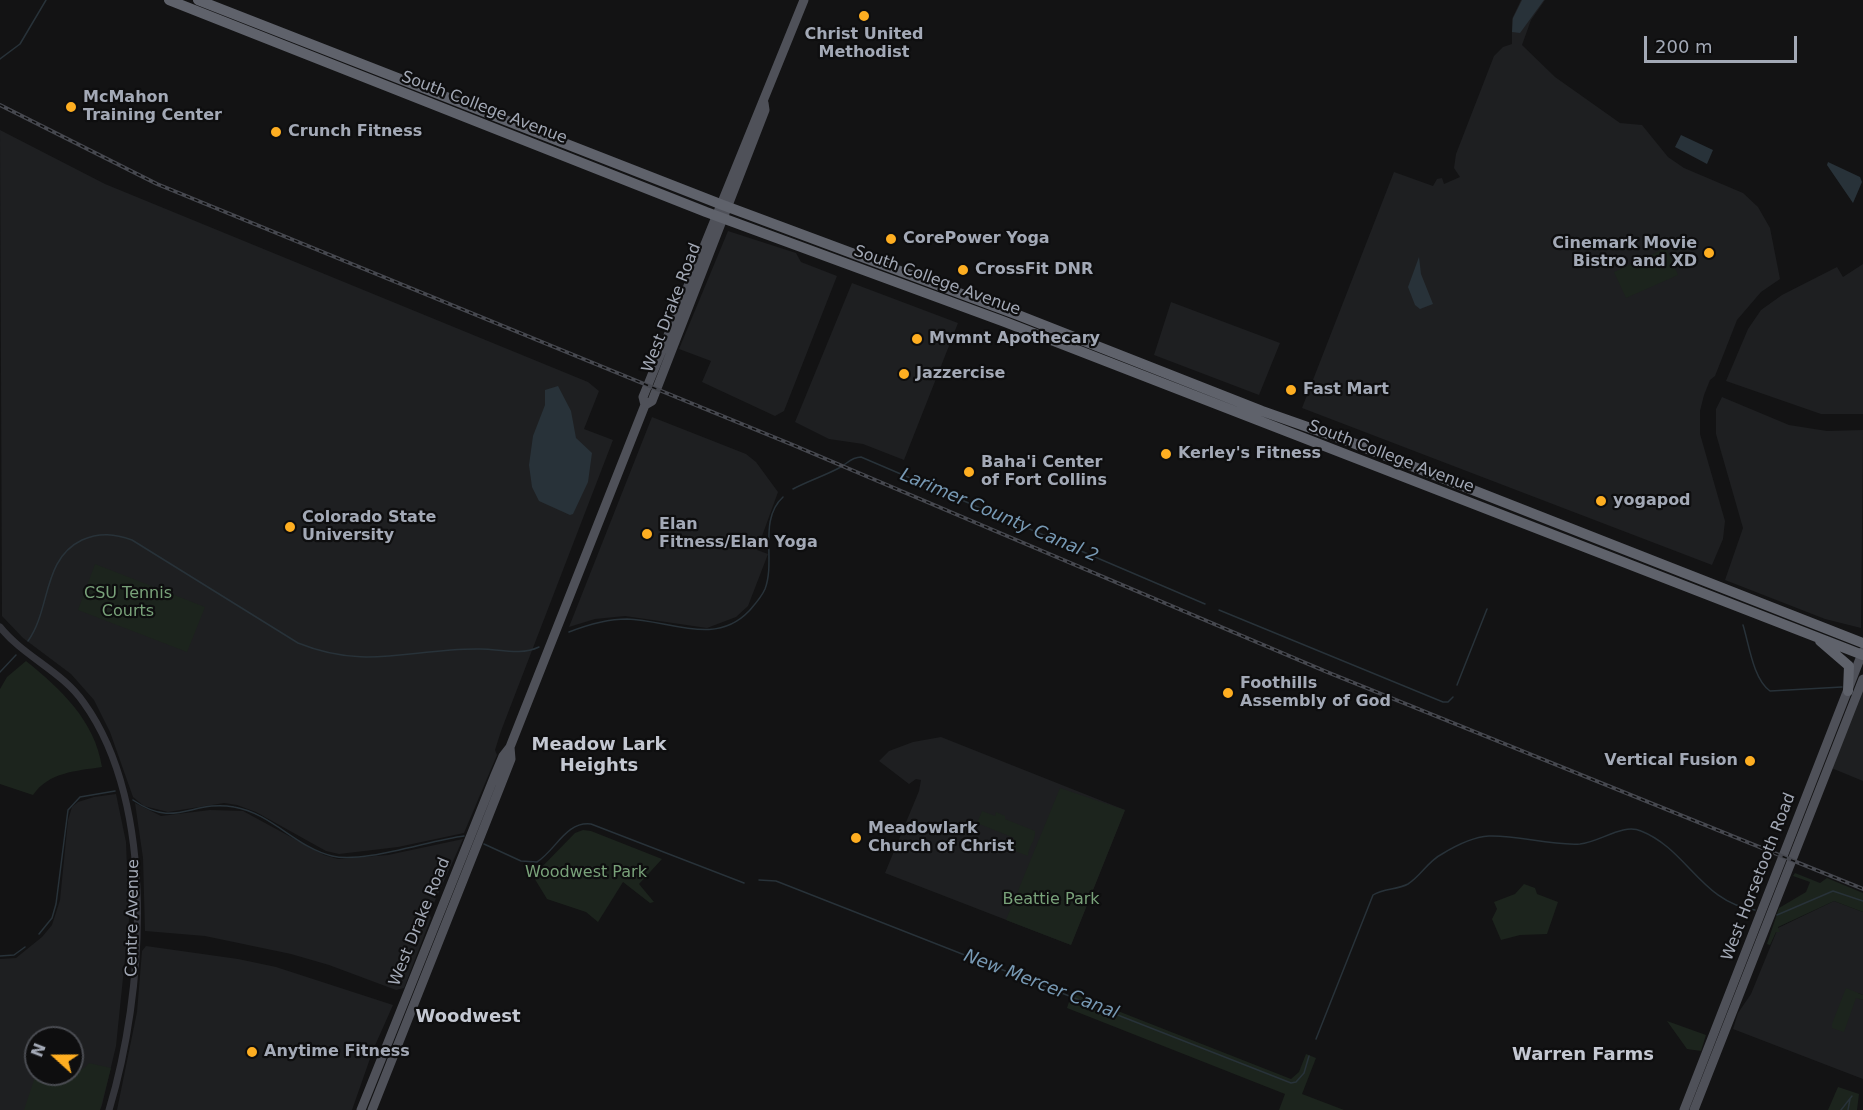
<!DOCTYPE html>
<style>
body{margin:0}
#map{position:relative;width:1863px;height:1110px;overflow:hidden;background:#131314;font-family:"DejaVu Sans",sans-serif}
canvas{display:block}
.north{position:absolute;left:24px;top:1026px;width:60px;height:60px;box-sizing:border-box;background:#0e0e0f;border:2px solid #4a4c52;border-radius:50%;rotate:291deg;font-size:16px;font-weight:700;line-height:24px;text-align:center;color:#a3a9b6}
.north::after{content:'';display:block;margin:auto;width:21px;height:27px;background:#feae21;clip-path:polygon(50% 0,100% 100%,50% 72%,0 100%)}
.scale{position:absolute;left:1644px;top:36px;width:153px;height:27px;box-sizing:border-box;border:3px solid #a3a9b6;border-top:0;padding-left:8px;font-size:18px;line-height:21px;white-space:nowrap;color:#a3a9b6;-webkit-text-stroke:4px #0e0e0f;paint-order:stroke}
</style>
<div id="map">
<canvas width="1863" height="1110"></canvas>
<div class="north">N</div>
<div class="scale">200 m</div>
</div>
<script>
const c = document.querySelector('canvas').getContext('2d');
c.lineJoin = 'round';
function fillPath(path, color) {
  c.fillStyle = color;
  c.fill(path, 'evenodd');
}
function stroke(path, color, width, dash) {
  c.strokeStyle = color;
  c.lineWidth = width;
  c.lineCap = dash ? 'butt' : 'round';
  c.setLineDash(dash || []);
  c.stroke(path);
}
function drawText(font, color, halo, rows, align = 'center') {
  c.font = font + ' "DejaVu Sans",sans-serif';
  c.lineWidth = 4.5;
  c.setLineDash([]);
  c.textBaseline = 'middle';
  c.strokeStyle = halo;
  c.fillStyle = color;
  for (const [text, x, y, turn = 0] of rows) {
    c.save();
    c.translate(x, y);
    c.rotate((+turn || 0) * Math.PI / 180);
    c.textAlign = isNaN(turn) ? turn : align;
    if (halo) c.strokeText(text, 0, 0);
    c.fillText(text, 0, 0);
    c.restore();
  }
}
fillPath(new Path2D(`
 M1521 0H1545L1531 20 1522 45 1555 77 1620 123 1642 125 1668 157 1684 168 1743 193 1758 207 1770 228 1780 279 1761 292 1737 320 1715 376 1710 380 1704 395 1700 411V434L1725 521 1723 539 1712 565 1302 408 1394 172 1433 186 1437 179 1442 178 1444 184 1460 177 1454 168 1456 154 1494 56 1503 47 1512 44V19Z
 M0 130 105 184 588 382 599 391 584 429 613 440 501 731 495 750 497 755 464 833 398 847 339 854 326 851 256 812 237 805 224 803 168 812 144 806 133 797 110 732 94 700 71 674 23 638 2 616Z
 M728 231 796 253 801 262 837 276 784 411 775 416 702 382 711 361 679 349Z
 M1863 264V414H1821L1726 381 1748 329 1761 310 1782 295 1837 267 1843 277Z
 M852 283 958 323 904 460 863 444 829 439 795 422Z
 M1171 302 1280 343 1259 395 1154 355Z
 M1722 397 1789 425 1827 431 1863 430 1861 628 1825 619 1725 580 1743 528 1716 434V409Z
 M652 417 746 454 756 462 778 492 757 550 768 554 748 606 736 617 707 628 625 616 595 619 569 627Z
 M1863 679V781L1829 767Z
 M941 737 1125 810 1071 945 885 873 919 791 921 780 916 779 909 784 879 761 889 751 913 742Z
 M116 794 126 842 129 920 116 1046 102 1105 100 1110H0V959L16 958 42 937 52 925 60 900 68 820 72 807 78 802 94 797ZM36 1038H72V1074H36Z
 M135 803 161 816 210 810 243 811 324 855 338 859 388 855 463 839 429 914 431 918 404 988 396 990 329 965 291 954 205 936 145 931 143 858Z
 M1834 901 1863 912V995L1858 993 1856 997 1863 1000V1079L1733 1029 1738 1013 1751 994 1778 928Z
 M146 946 238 959 276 967 393 1005 373 1050 352 1110H117L137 1012 142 951Z`), '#1e1f21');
fillPath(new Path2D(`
 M1666 248 1678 275 1626 298 1614 272Z
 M95 564 205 607 187 652 78 610Z
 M26 661C61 689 95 721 102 767 76 771 49 772 33 795L0 784V689L7 677Z
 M1060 788 1125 810 1071 945 1006 920Z
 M982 811 995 816 996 812 1005 816V819L1035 831C1036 841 1028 846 1028 856L1010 849 1014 838 977 823Z
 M583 830 591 831 662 859 639 884 654 902 650 903 623 882 598 922 586 912 547 899 533 876 575 833Z
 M1795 873 1820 883 1827 878 1863 893V912L1834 901 1778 927 1780 932H1776L1770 945 1767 944 1779 908 1806 892 1810 882 1793 876Z
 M1524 884 1535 888 1537 894 1558 902 1547 934 1520 935 1501 940 1492 919 1497 909 1494 902 1515 894Z
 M1846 988 1863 995V1000L1856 998 1844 1032 1832 1028V1024Z
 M1072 993 1291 1079 1299 1072 1306 1054 1316 1058 1302 1094 1344 1110H1279L1285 1094 1067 1008Z
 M1667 1021 1706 1035 1701 1051 1687 1049Z
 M89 1063 111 1068 100 1110H24L36 1074C55 1074 78 1078 89 1063Z
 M1838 1087 1859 1094 1857 1110H1828Z`), '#1c241d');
fillPath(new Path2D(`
 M1522 0H1544L1520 33 1512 32 1513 18Z
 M1681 135 1713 150 1707 164 1675 147Z
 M1828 162 1860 177 1862 182 1853 203 1827 165Z
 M1419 257 1421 274 1433 304 1420 309 1415 305 1408 287Z
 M558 386 571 411 576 438 592 453 588 482 573 514 570 515 539 501 532 487 529 465 533 436 545 405V390Z`), '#283239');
stroke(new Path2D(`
 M0 59 20 44 46 0
 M793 489C808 481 824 476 839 468 847 464 851 457 861 457L1205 604
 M1219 610 1443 702H1448L1453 697
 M1743 625C1749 644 1753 679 1770 691L1842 687
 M569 632C587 625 608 619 627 619 669 620 715 647 749 611 755 604 761 598 765 589 776 560 758 520 783 497
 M28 641C51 609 42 559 82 540 100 532 115 534 132 540L298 643C367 671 411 648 480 649 500 649 520 656 539 647
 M0 672 16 655
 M1457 685 1487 609
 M133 800C176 830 192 799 234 807 271 813 297 848 332 856 363 864 430 840 464 836
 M484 844 521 861 537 862C556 850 566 821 591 824L744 883
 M759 880 776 881 1291 1083 1296 1082 1304 1073 1309 1056
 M1777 915 1833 891 1863 901
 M39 934 52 918 56 904 68 810 80 797 115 791
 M0 956 14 955 25 947
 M1316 1039 1373 895C1383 888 1397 890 1408 884 1421 876 1428 861 1442 854 1455 846 1473 837 1489 836 1519 835 1550 846 1580 844 1600 842 1623 823 1641 831 1687 849 1702 903 1755 910
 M1841 1110 1852 1096
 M1848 1110 1850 1099`), '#283239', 1.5);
stroke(new Path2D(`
 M0 627C24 657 62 671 84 703 158 806 144 994 109 1110`), '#33343a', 7);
stroke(new Path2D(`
 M645 405 643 397 804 0
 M361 1110 495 775 503 756 510 747 645 405 652 401 765 110 764 103
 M372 1110 500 787 511 759 510 747
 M1684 1110 1863 651
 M1694 1110 1863 679`), '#4f5159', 9);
stroke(new Path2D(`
 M169 0 706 212 1005 322 1863 655
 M198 0 720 204 1018 315 1262 411 1353 443 1863 643
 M1820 641 1849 666 1848 691`), '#5f626b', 10);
const rail = new Path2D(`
 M0 105 157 184 793 445 1327 672 1863 889`);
stroke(rail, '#46484f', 4);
stroke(rail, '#0e0e0f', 1.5, [4.5]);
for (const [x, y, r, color] of [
 [864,16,6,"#feae21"],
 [71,107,6,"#feae21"],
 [276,132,6,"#feae21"],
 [891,239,6,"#feae21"],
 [1709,253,6,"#feae21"],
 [963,270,6,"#feae21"],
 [917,339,6,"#feae21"],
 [904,374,6,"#feae21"],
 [1291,390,6,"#feae21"],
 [1166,454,6,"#feae21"],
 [969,472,6,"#feae21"],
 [1601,501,6,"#feae21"],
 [290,527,6,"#feae21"],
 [647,534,6,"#feae21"],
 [1228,693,6,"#feae21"],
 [1750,761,6,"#feae21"],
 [856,838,6,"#feae21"],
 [252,1052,6,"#feae21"]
]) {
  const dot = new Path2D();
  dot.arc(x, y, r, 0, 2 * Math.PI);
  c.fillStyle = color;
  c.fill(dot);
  stroke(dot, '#0e0e0f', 2);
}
drawText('bold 16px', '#a3a9b6', '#0e0e0f', [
 ["Christ United",864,35,"center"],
 ["Methodist",864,53,"center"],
 ["McMahon",83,98],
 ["Training Center",83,116],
 ["Crunch Fitness",288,132],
 ["CorePower Yoga",903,239],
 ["Cinemark Movie",1697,244,"right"],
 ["Bistro and XD",1697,262,"right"],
 ["CrossFit DNR",975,270],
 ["Mvmnt Apothecary",929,339],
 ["Jazzercise",916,374],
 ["Fast Mart",1303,390],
 ["Kerley's Fitness",1178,454],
 ["Baha'i Center",981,463],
 ["of Fort Collins",981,481],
 ["yogapod",1613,501],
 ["Colorado State",302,518],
 ["University",302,536],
 ["Elan",659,525],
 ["Fitness/Elan Yoga",659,543],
 ["Foothills",1240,684],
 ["Assembly of God",1240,702],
 ["Vertical Fusion",1738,761,"right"],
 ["Meadowlark",868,829],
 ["Church of Christ",868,847],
 ["Anytime Fitness",264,1052]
], 'left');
drawText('16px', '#a3a9b6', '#0e0e0f', [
 ["South College Avenue",484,108,21],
 ["South College Avenue",937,281,20],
 ["West Drake Road",672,308,-69],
 ["South College Avenue",1391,457,21],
 ["West Horsetooth Road",1759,877,-69],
 ["Centre Avenue",133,918,-89],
 ["West Drake Road",420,922,-68]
]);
drawText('16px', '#79a27a', '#0e0e0f', [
 ["CSU Tennis",128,594],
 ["Courts",128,612],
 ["Woodwest Park",586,873],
 ["Beattie Park",1051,900]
]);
drawText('italic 18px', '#7799b4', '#0e0e0f', [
 ["Larimer County Canal 2",999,516,23],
 ["New Mercer Canal",1041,985,21]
]);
drawText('bold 18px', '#c4c8d2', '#0e0e0f', [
 ["Meadow Lark",599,745],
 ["Heights",599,766],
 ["Woodwest",468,1017],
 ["Warren Farms",1583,1055]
]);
</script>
